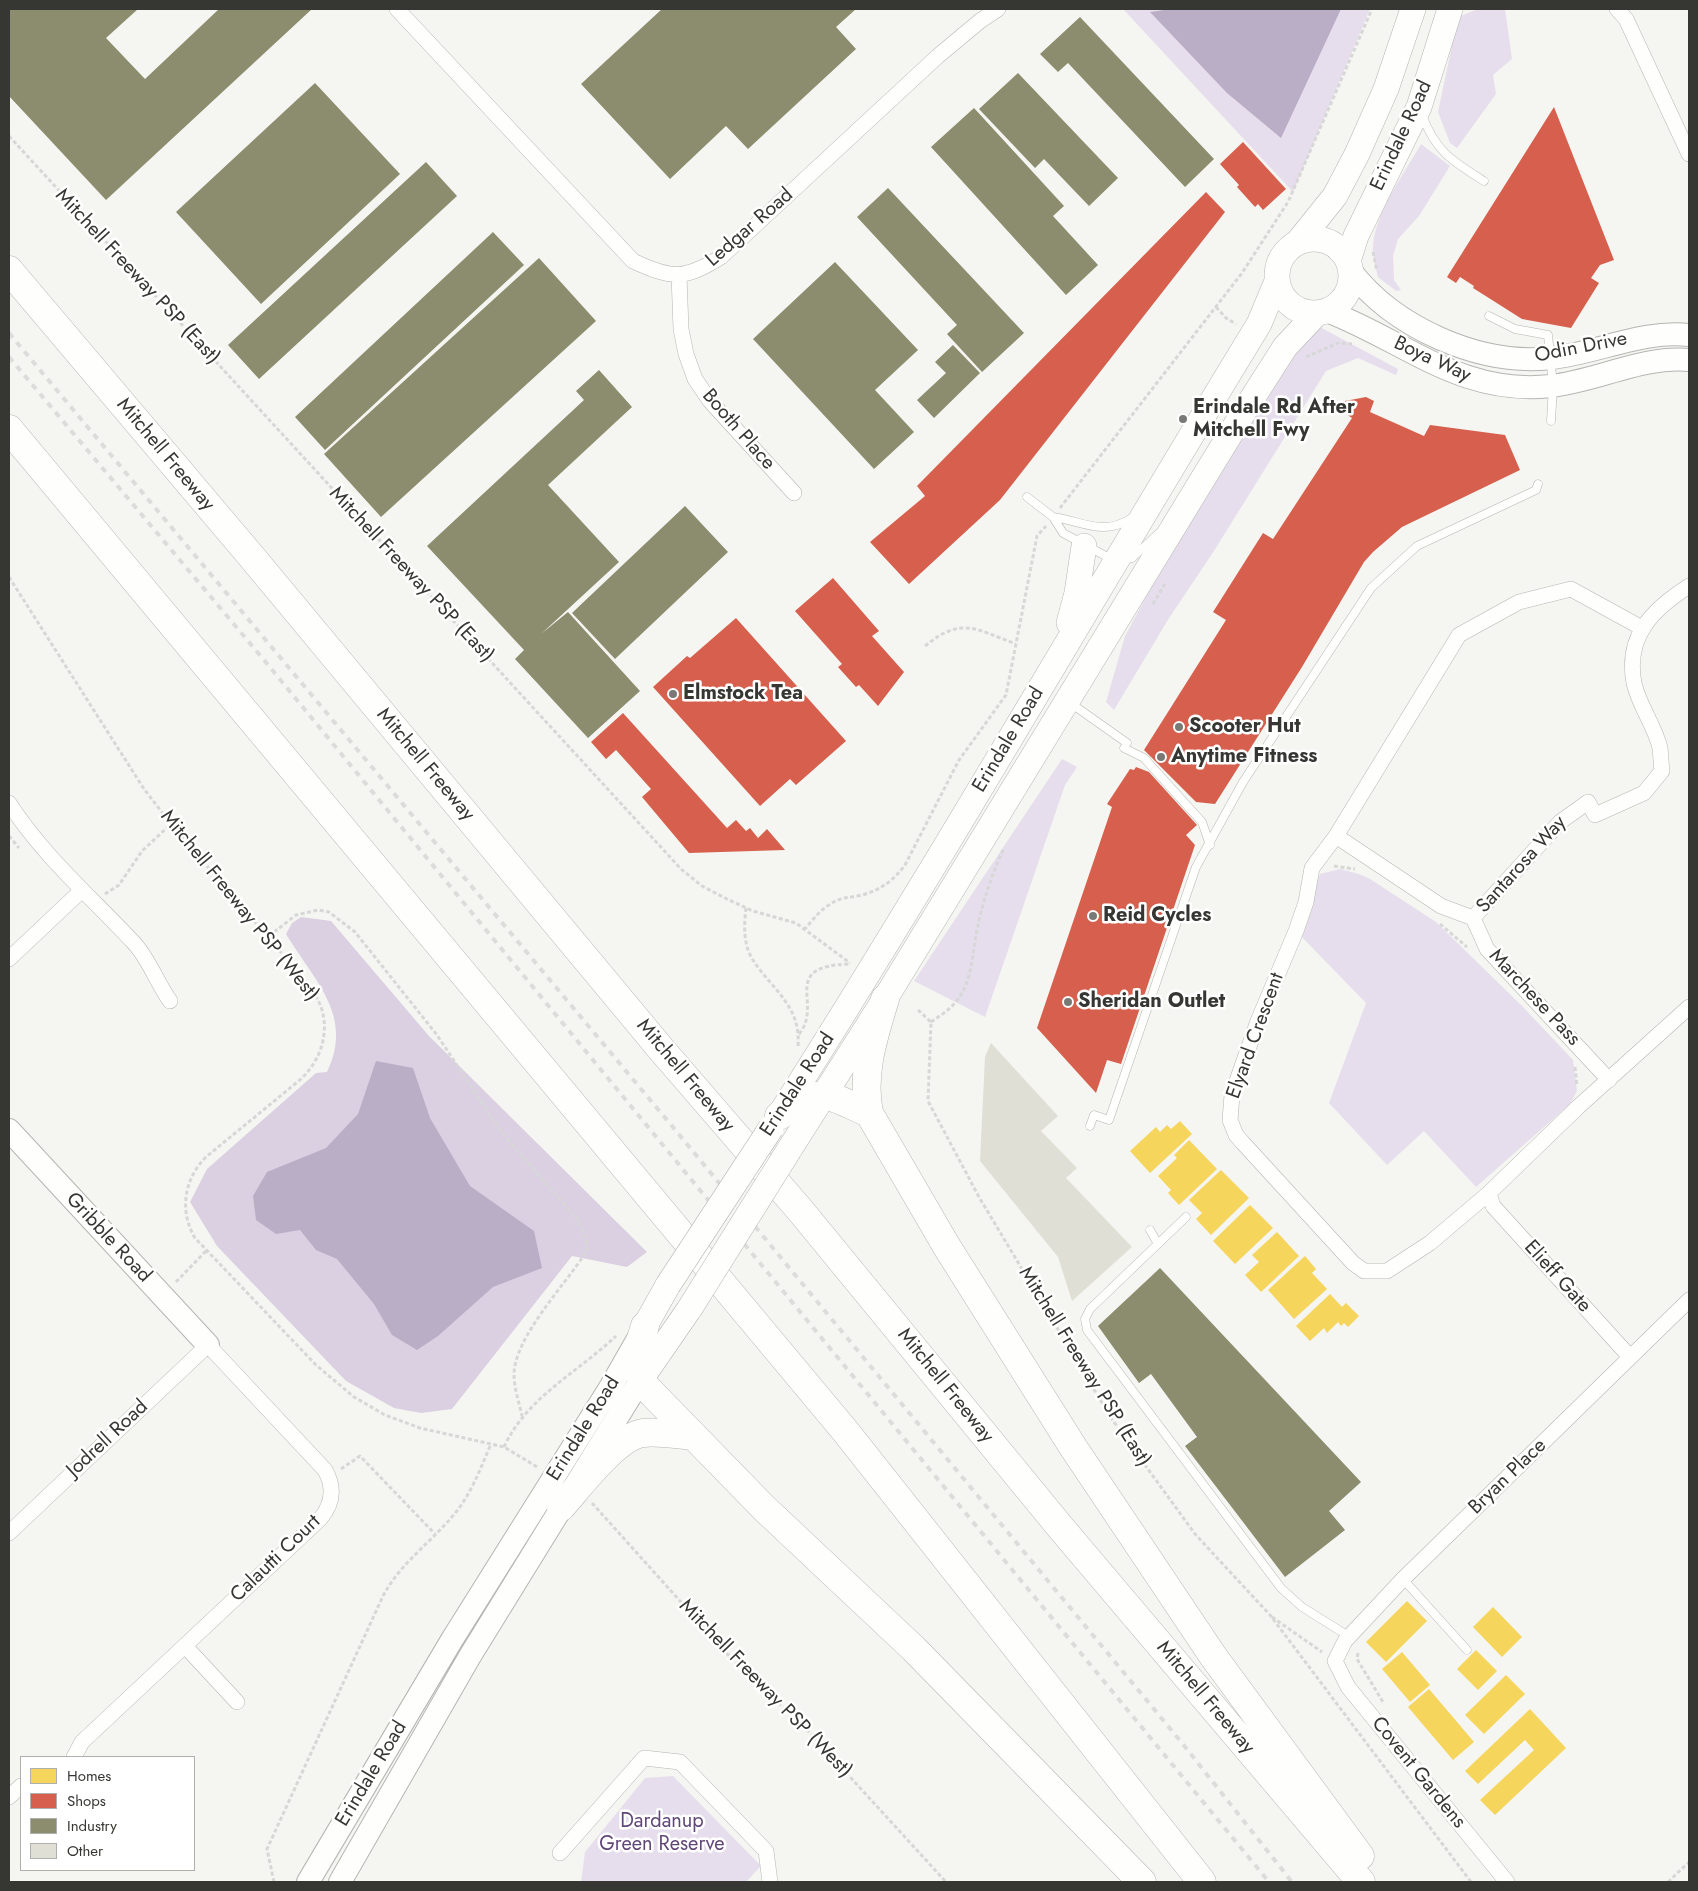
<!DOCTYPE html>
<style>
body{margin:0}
#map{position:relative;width:1698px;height:1891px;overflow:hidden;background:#f5f5f1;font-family:Jost,sans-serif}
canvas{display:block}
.frame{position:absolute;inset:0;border:10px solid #363633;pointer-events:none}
.legend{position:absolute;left:20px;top:1756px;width:175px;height:115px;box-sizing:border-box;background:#fff;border:1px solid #afafad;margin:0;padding:6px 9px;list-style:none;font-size:15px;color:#363633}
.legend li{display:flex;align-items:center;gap:10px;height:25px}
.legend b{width:25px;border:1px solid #afafad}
</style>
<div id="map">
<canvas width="1698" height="1891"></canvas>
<div class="frame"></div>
<ul class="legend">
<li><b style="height:14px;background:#f6d55c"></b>Homes</li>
<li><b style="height:14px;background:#d6604d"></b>Shops</li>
<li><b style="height:14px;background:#8c8c6e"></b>Industry</li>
<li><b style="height:14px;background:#e0dfd6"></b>Other</li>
</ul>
</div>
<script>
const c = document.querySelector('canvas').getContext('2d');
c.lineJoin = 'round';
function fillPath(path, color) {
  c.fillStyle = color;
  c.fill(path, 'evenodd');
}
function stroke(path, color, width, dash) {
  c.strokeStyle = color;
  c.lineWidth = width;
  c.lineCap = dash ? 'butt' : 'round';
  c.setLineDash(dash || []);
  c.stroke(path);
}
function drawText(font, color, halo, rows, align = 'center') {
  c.font = font + ' Jost,sans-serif';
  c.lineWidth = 5;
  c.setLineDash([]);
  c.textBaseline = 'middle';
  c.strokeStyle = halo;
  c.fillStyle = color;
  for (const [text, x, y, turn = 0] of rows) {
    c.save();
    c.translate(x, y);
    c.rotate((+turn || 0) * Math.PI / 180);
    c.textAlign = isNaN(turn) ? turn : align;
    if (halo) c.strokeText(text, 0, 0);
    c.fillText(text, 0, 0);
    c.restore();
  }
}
fillPath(new Path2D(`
 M1123 9H1370L1293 192Z
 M1478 9H1505L1512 59 1493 75 1496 94 1457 148 1450 143 1438 112 1458 17Z
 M1421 144 1450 166 1419 216 1398 239 1393 256 1394 280 1401 290 1396 291 1378 277C1376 267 1372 257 1373 246 1375 213 1405 172 1421 144Z
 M1318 326 1398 369 1396 375 1358 358 1326 371 1212 554 1169 618 1114 710 1106 702 1125 636 1156 578 1300 343Z
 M1062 759 1077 767 1065 785 985 1017 914 981Z
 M1340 869 1359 874 1370 879 1436 922 1523 1007 1573 1060 1577 1091 1570 1104 1476 1187 1424 1131 1387 1165 1329 1103 1366 1003 1296 931 1306 917 1320 874Z
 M673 1776 761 1866 746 1882H581L585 1852 645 1778Z`), '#e6deed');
fillPath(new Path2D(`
 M301 917 331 921 429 1036 647 1252 627 1267 572 1256 452 1409 421 1413 394 1408 346 1381 217 1246 190 1202 207 1169 316 1073 327 1072C355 1016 313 979 286 934L292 923Z`), '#dad0e2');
fillPath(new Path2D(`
 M1171 9H1341L1281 138 1227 93 1150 12Z
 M376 1061 413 1068 430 1118 470 1186 534 1231 542 1268 493 1287 438 1336 417 1350 392 1335 374 1304 337 1259 316 1250 300 1230 276 1234 256 1220 253 1196 267 1172 326 1148 358 1114Z`), '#baaec6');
fillPath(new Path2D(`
 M1180 1121 1192 1134 1150 1173 1130 1151 1156 1127 1160 1132 1167 1125 1171 1129Z
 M1189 1140 1217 1169 1179 1205 1168 1193 1171 1190 1158 1176 1177 1158 1174 1155Z
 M1221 1170 1249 1198 1211 1235 1196 1219 1202 1213 1189 1200Z
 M1250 1205 1273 1228 1235 1264 1213 1241Z
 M1277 1232 1299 1256 1261 1292 1245 1275 1259 1262 1252 1255Z
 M1305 1256 1316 1269 1312 1273 1327 1289 1294 1319 1268 1290Z
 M1330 1294 1342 1307 1346 1303 1359 1316 1348 1327 1344 1323 1341 1326 1338 1322 1327 1333 1324 1328 1310 1341 1296 1326Z
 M1407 1601 1427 1621 1386 1662 1366 1642Z
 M1493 1607 1522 1637 1502 1657 1473 1627Z
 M1476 1650 1497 1671 1478 1690 1457 1669Z
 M1402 1652 1430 1685 1410 1702 1382 1669Z
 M1506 1675 1525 1694 1484 1734 1465 1715Z
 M1429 1689 1474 1742 1453 1760 1408 1707Z
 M1530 1709 1566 1748 1495 1815 1480 1800 1534 1750 1525 1740 1478 1784 1465 1771Z`), '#f6d55c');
fillPath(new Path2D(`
 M1554 107 1614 260 1600 265 1591 278 1599 283 1571 328 1522 319 1473 288 1474 286 1460 277 1456 283 1447 277Z
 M1243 142 1286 189 1263 210 1258 204 1255 207 1237 187 1239 185 1220 164Z
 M1206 192 1225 212 1000 500 909 584 870 542 925 496 917 486Z
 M1366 397 1374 401 1370 412 1424 436 1430 425 1505 435 1520 470 1402 527 1373 552 1364 562 1302 667 1215 804 1196 802 1144 750 1226 620 1213 612 1263 533 1273 539 1352 418 1340 410 1345 401Z
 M833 578 879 631 872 636 904 672 878 706 859 685 856 687 838 667 842 664 795 611Z
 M736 618 846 741 796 785 790 779 760 806 653 687 687 656 690 658Z
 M623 713 727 828 736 820 746 831 750 828 758 838 767 829 785 850 689 853 642 797 651 789 616 750 606 759 591 742Z
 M1136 767 1149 772 1197 825 1186 835 1195 845 1121 1064 1107 1060 1096 1093 1037 1028 1112 807 1107 804 1130 769 1134 770Z`), '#d6604d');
fillPath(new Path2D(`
 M9 9H138L106 38 145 79 219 9H312L106 200 9 96Z
 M662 9H856L836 27 856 49 748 149 726 126 670 179 581 84Z
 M1080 17 1214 159 1185 187 1068 63 1058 72 1040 54Z
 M1018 73 1118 178 1089 206 1044 159 1035 168 979 109Z
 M315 83 400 174 261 304 176 212Z
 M974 108 1064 206 1053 216 1098 265 1066 295 931 147Z
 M426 162 457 196 259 379 228 345Z
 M888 188 1024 333 982 372 947 334 957 325 857 217Z
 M493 232 524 265 325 450 295 417Z
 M539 258 596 321 381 517 324 454Z
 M835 262 918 350 875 390 914 432 874 469 753 339Z
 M953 345 980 373 934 418 917 400 946 373 935 362Z
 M599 370 632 407 548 485 619 562 541 634 568 612 640 691 588 738 515 659 524 650 427 546 584 400 576 391Z
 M685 506 728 552 615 659 572 613Z
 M1160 1268 1361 1482 1329 1511 1345 1530 1285 1577 1185 1446 1197 1437 1151 1374 1139 1383 1098 1326Z`), '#8c8c6e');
fillPath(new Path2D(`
 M991 1043 1058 1116 1041 1131 1077 1168 1066 1178 1132 1247 1072 1301 1058 1257 980 1161 985 1057Z`), '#e0dfd6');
const lane = new Path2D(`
 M1422 115C1436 152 1452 161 1484 181
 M1489 316 1515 329 1548 335 1553 386 1551 421
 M1027 497 1053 517 1063 533 1113 560
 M1053 517C1083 521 1102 537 1132 518
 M1126 559 1132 558 1158 534
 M1069 702 1127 743
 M1124 748 1144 758 1202 822 1210 845
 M1090 1126 1094 1115 1109 1120 1196 867 1243 782 1371 588 1417 546 1536 490 1538 484
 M1186 1217 1090 1309 1085 1319 1087 1330 1281 1588 1302 1607 1350 1637
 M1150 1230 1158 1244
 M1403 1579 1467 1650`);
const street = new Path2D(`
 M397 9 633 261C672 279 684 280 721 257L938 56 980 21 998 9
 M1617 9 1626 19 1689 154
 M679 275 681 329 686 354 695 379 710 401 794 493
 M1642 628 1571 589 1519 602 1459 635 1336 836 1312 868 1306 902 1296 931 1258 1021 1232 1095 1230 1120 1236 1135 1243 1143 1353 1263 1364 1271H1387L1430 1243 1489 1193 1578 1107 1689 1007
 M9 803C43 856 91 897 134 943 149 959 157 983 170 1001
 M1336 836 1441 906 1473 918 1487 949 1609 1080
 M1473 918 1560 822 1588 802 1595 815 1644 793 1662 771C1661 764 1661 756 1660 748 1655 726 1639 706 1634 683 1625 636 1653 609 1689 586
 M9 959 81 891
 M1489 1193 1493 1206 1630 1357
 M9 1533 208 1345 325 1470C335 1488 333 1504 320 1519L82 1742 74 1757
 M185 1646 237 1702
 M9 1797 21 1786
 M560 1853 644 1758 680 1762 766 1851 770 1882
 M1507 1882 1348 1687 1335 1661 1345 1641 1403 1579 1689 1300`);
const secondary = new Path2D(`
 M1350 270C1394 328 1480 366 1551 358 1598 353 1641 330 1689 335
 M1327 311C1405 341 1461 396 1551 386 1597 381 1642 356 1689 360
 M9 1130 208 1345
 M308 1882 453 1638 611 1386 639 1337
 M340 1882 470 1656 641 1379`);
const primary = new Path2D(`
 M1277 276a37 37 0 1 1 74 0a37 37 0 1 1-74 0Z
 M1298 242 1335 196 1357 154 1386 89 1413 9
 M1348 261 1356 236 1419 107 1450 9
 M1069 623 1077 593 1084 546
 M779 1116C945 855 1098 587 1259 324L1277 281
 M789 1150 885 999 1248 405 1285 347 1317 313
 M645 1326 668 1285
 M641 1379 690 1308`);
const highway = new Path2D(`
 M9 270 251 556 661 1049 800 1210 1061 1528 1361 1882
 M9 429 846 1432 1202 1882
 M885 999C874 1036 861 1073 869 1113L947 1247 1073 1447 1213 1656 1360 1856
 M779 1116C820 1085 825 1094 869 1113
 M645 1326C638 1348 632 1366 646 1387L764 1508 914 1649 1142 1882
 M561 1507C580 1486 616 1437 643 1433 659 1431 678 1435 694 1436`);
stroke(lane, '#b5b5b2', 9);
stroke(street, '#b5b5b2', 16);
stroke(secondary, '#b5b5b2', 24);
stroke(primary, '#b5b5b2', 26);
stroke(highway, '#b5b5b2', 29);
stroke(new Path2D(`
 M9 136 681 869 702 886 727 899 753 911 796 923 850 963
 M1373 252 1377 271
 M1216 307 1226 318 1236 324
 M1306 357 1338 343 1352 344
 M1060 508 1242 273 1288 202 1372 9
 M9 577 144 789 171 824 296 970C303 979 312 987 317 998 332 1026 323 1058 301 1079L206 1157C184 1179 179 1211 195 1238L316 1365 354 1397 385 1415 420 1428 504 1447 539 1468
 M1153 604 1166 582
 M925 646C962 616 975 629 1016 644
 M9 836 19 848
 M1334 866 1355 869
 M105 894 119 885 142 851 171 824
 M746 908C744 925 743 945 753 960 772 990 801 1005 798 1046
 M1440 924 1467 947
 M804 930C812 921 819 911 829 905 839 897 850 898 862 895 881 890 894 880 905 865L959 760 1006 695 1037 536 1046 526
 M269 936 296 915 318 910 329 912 355 932 437 1035 501 1132 578 1220 586 1240 587 1249 584 1255C564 1286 515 1337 514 1374 514 1388 519 1402 522 1416
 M918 1010 931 1022 928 1101 979 1197 1111 1418 1195 1534 1270 1615 1471 1882
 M931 1022C943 1014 955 1006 962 993 973 973 973 947 978 925 984 899 992 873 1004 848
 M799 1034C824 1004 778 966 850 964
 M1575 1067 1577 1086
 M176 1282 206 1251
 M504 1447C527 1397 577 1373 616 1336
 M341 1469 360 1456 435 1534
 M592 1503 733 1660 809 1732 946 1882
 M1272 1617 1322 1652
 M1358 1653 1357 1659 1383 1702
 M274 1882 267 1849 383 1596C401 1562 432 1542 456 1512 472 1492 481 1467 491 1444
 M1668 1882 1689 1862`), '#d7d7d7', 3, [4, 2.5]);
stroke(lane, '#fefefd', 8);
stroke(street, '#fefefd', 15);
stroke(secondary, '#fefefd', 22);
stroke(primary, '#fefefd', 25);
stroke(highway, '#fefefd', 28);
stroke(new Path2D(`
 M9 333 672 1126 1182 1743 1292 1882
 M9 357 264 660 1269 1882`), '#dcdcdb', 4, [6, 6]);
const primaryBridge = new Path2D(`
 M668 1285 771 1128
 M690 1308 789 1150`);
stroke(primaryBridge, '#b5b5b2', 26, []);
stroke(primaryBridge, '#fefefd', 25);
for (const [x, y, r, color] of [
 [1183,419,5,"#797976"],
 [673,694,5,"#797976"],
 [1179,727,5,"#797976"],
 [1161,757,5,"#797976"],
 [1093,916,5,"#797976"],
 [1068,1002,5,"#797976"]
]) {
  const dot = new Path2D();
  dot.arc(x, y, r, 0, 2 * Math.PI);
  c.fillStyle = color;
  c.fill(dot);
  stroke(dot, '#fff', 2);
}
drawText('20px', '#363633', '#fff', [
 ["Erindale Road",1402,136,-65],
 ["Ledgar Road",750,228,-41],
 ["Mitchell Freeway PSP (East)",137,277,47],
 ["Odin Drive",1581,348,-11],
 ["Boya Way",1432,360,25],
 ["Booth Place",738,430,49],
 ["Mitchell Freeway",165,455,50],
 ["Mitchell Freeway PSP (East)",411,575,47],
 ["Erindale Road",1009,740,-59],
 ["Mitchell Freeway",425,765,50],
 ["Santarosa Way",1522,865,-48],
 ["Mitchell Freeway PSP (West)",239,906,51],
 ["Marchese Pass",1534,998,47],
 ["Elyard Crescent",1256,1036,-70],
 ["Mitchell Freeway",685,1076,50],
 ["Erindale Road",798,1085,-57],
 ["Gribble Road",108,1238,47],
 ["Elieff Gate",1557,1277,48],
 ["Mitchell Freeway PSP (East)",1084,1367,58],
 ["Mitchell Freeway",945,1386,51],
 ["Erindale Road",584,1429,-58],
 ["Jodrell Road",108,1439,-43],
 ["Bryan Place",1508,1477,-44],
 ["Calautti Court",276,1559,-44],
 ["Mitchell Freeway PSP (West)",765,1689,46],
 ["Mitchell Freeway",1205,1698,50],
 ["Covent Gardens",1418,1773,51],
 ["Erindale Road",372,1774,-59]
]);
drawText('bold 20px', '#363633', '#fff', [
 ["Erindale Rd After",1193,408],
 ["Mitchell Fwy",1193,431],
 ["Elmstock Tea",683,694],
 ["Scooter Hut",1189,727],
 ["Anytime Fitness",1171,757],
 ["Reid Cycles",1103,916],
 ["Sheridan Outlet",1078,1002]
], 'left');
drawText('20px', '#614778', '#fff', [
 ["Dardanup",662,1822],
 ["Green Reserve",662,1845]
]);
</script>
